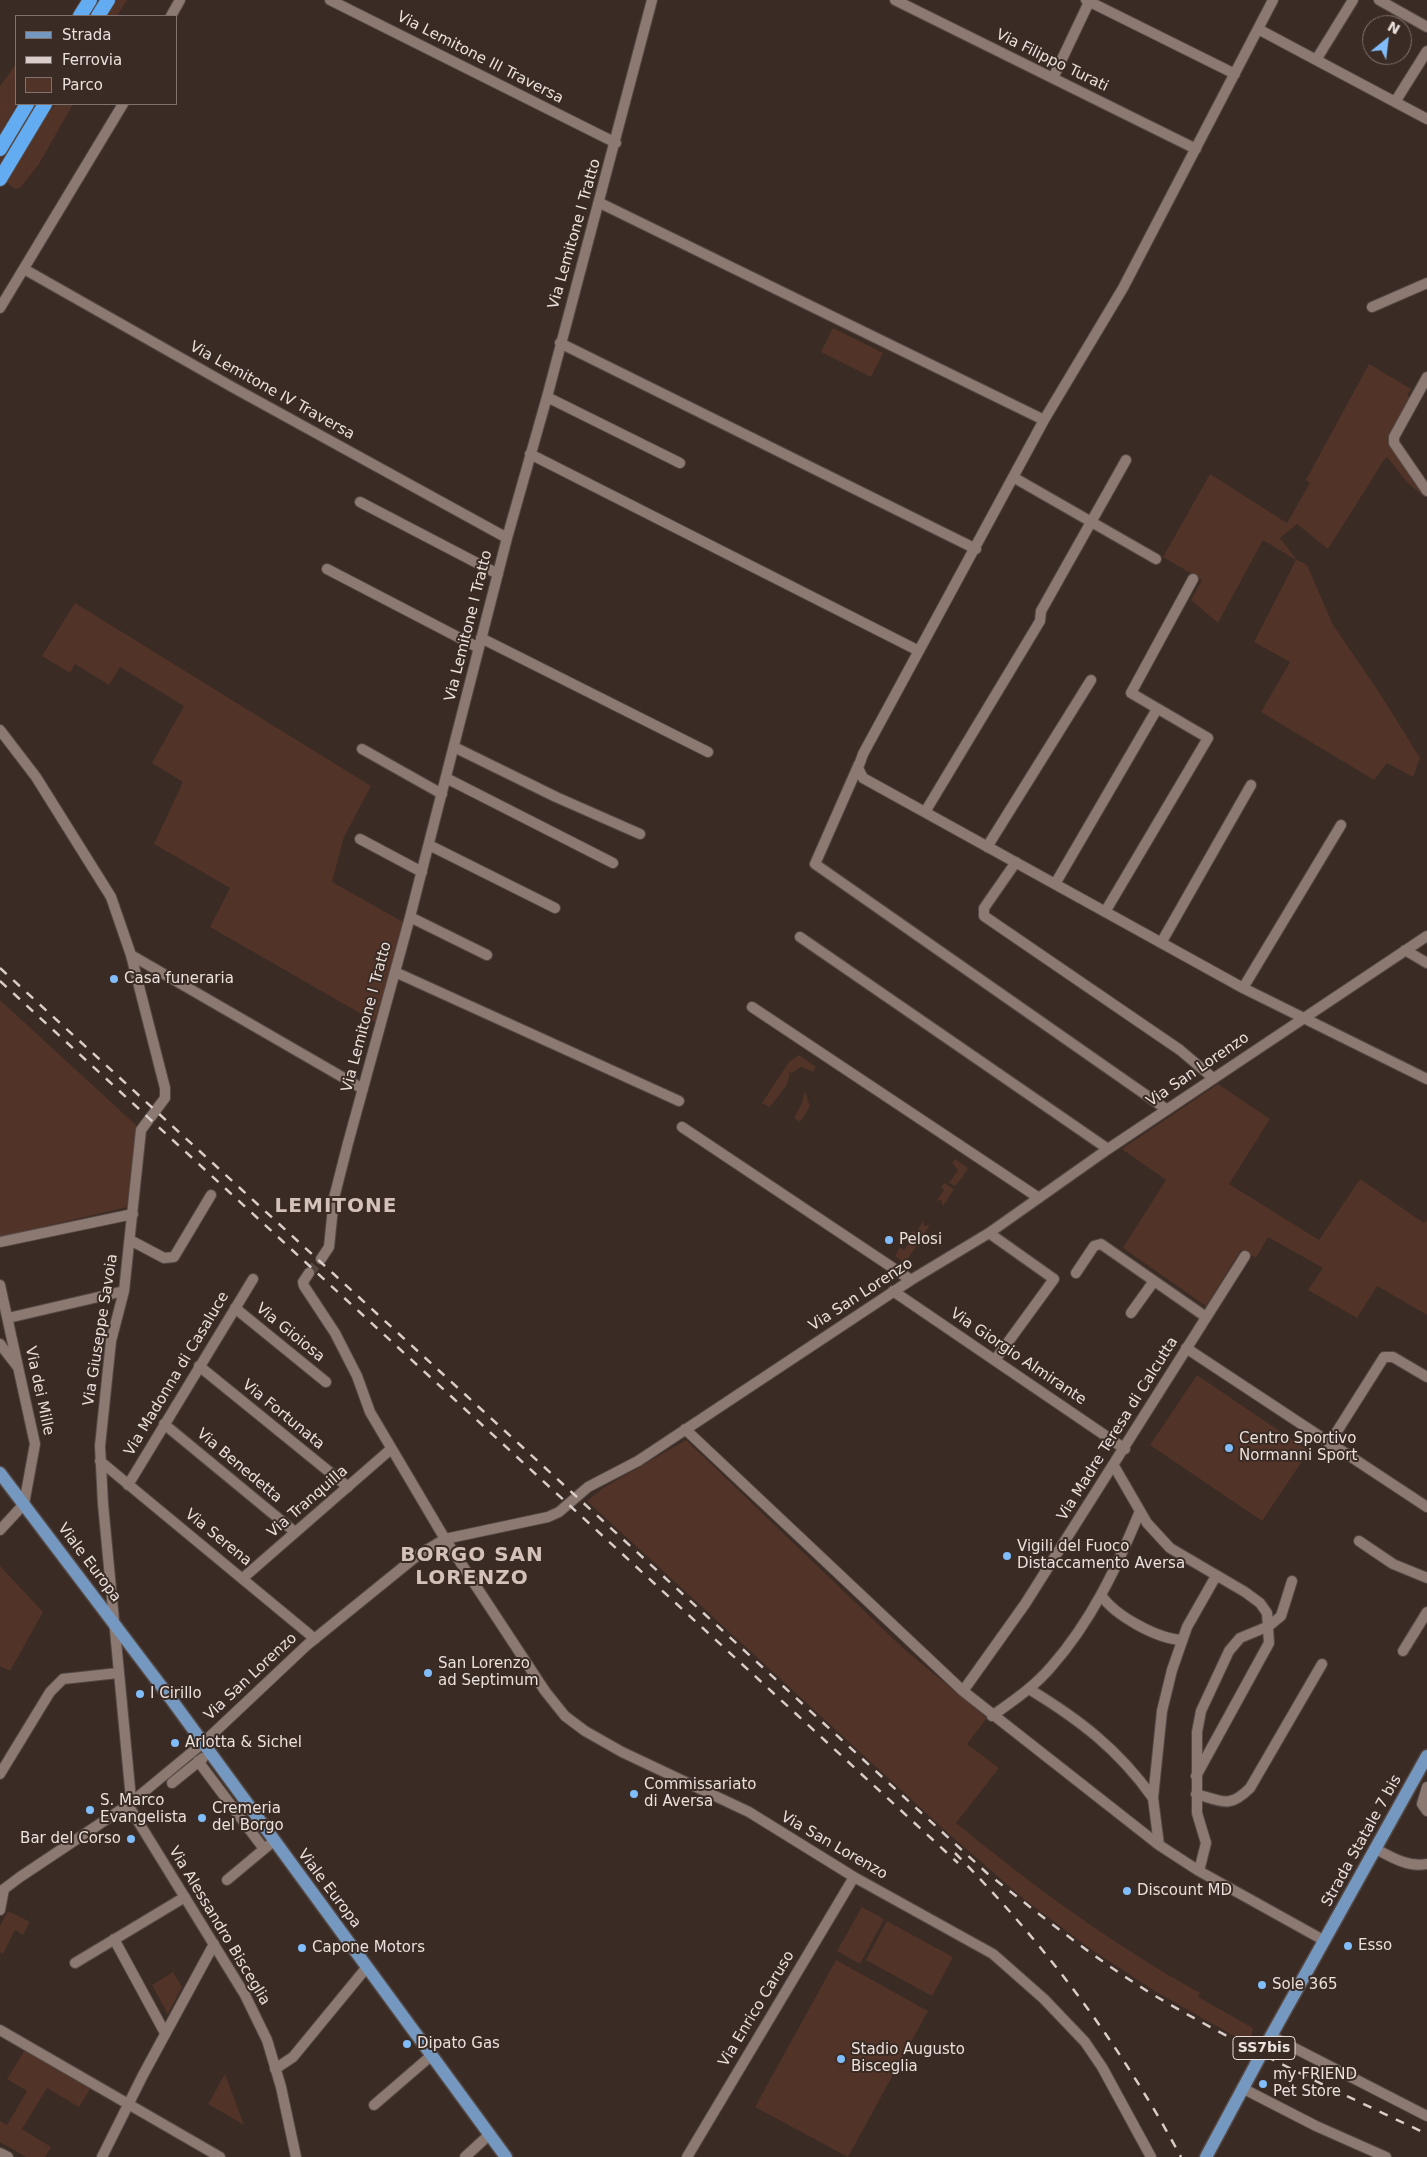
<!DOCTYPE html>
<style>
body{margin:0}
#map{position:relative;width:1427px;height:2157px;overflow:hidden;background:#3a2b25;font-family:"DejaVu Sans",sans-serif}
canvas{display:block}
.legend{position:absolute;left:15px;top:15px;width:162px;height:90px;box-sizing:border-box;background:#3a2b25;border:1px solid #80736e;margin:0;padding:6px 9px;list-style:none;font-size:15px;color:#eae0dc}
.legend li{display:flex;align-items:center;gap:10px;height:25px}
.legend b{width:25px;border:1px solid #80736e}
.north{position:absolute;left:1362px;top:15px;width:50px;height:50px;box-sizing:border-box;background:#3a2b25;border:1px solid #80736e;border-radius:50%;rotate:29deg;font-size:14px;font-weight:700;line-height:20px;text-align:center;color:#eae0dc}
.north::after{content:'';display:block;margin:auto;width:18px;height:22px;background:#80bdfa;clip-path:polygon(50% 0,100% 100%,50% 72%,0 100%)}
</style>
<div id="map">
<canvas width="1427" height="2157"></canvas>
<ul class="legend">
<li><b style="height:6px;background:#7498bf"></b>Strada</li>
<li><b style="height:6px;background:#d8cdc9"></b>Ferrovia</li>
<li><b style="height:14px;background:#513327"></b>Parco</li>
</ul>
<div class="north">N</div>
</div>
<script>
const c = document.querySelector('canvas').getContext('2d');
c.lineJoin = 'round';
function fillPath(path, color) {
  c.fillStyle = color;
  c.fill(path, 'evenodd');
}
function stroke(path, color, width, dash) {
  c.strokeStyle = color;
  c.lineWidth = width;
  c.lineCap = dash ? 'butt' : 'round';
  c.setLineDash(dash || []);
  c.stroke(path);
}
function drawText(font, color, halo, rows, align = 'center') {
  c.font = font + ' "DejaVu Sans",sans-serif';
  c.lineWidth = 4;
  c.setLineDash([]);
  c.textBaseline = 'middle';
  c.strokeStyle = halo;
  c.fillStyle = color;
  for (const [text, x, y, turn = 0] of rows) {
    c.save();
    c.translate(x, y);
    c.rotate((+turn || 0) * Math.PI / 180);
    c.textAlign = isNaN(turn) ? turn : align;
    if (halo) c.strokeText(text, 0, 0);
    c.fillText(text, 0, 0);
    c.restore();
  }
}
fillPath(new Path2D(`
 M112 0H127L117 16H102Z
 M16 64 17 104 0 134V86Z
 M56 104H73L39 164 20 188 15 189 0 177V153L15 162 31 136Z
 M833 328 883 353 871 377 821 352Z
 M1369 364 1411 389 1407 395 1418 402 1391 448 1423 496 1407 482 1387 457 1384 460 1328 549 1297 524 1280 538 1297 560 1307 565 1333 625 1379 692 1420 758 1413 777 1387 763 1374 780 1261 712 1290 662 1254 642 1296 560 1263 540 1218 623 1191 600 1202 580 1163 557 1210 474 1287 523 1310 483 1306 480Z
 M75 603 371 786 344 837 332 882 405 923 377 1023 210 927 230 888 154 844 183 782 152 763 184 706 120 667 109 685 75 664 70 673 42 656Z
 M0 1000 138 1127 127 1207 0 1237Z
 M799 1055 816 1067 813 1072 801 1067 792 1073 788 1072 790 1074 786 1086 770 1107 762 1103 789 1062Z
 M1218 1084 1270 1119 1229 1184 1319 1240 1360 1179 1424 1223 1427 1219V1315L1377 1286 1357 1318 1308 1290 1323 1268 1268 1237 1256 1258 1241 1250 1206 1306 1123 1248 1166 1180 1122 1149Z
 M805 1091 810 1107 800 1122 794 1118 801 1105Z
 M955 1159 968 1168 964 1174 960 1172 964 1175 955 1186 949 1183 958 1170 952 1163Z
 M944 1183 954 1189 943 1206 941 1200 936 1201 944 1190 941 1187Z
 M923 1221 924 1226 930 1225 918 1242 910 1235 912 1231 916 1233Z
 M910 1241 917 1245 905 1263 895 1256 900 1247 904 1250Z
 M1197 1375 1309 1451 1262 1521 1150 1445Z
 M686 1440 904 1649 987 1718 967 1744 999 1768 956 1823C1032 1885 1113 1945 1200 1993L1198 1997 1253 2028 1251 2038 1255 2041 1252 2046 1158 1993 1092 1950 1025 1900 949 1834 587 1501 603 1488Z
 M0 1566 43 1612 10 1671 0 1666Z
 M862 1907 884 1919 860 1964 837 1951Z
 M8 1911 30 1922 23 1935 15 1930 3 1954 0 1952V1926Z
 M887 1921 953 1957 932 1996 866 1960Z
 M836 1960 928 2011 848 2157 755 2107Z
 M173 1972 182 1987 168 2014 152 1985Z
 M25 2050 90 2089 79 2107 47 2088 22 2129 51 2147 45 2157H26L0 2142V2121L7 2125 27 2091 7 2079Z
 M225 2074 244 2125 208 2104Z`), '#513327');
stroke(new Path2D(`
 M309 1273 321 1259`), '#544640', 10, [10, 5]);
const minor = new Path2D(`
 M330 0 616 143
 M895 0 1196 149
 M1086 0 1235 74
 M1273 0 1123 288 1044 420 863 754 858 768 863 778 1243 988 1427 1079
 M1379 0 1427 27
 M171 16 180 0
 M1258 29 1427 119
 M1316 60 1353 0
 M1053 78 1090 0
 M1395 102 1427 51
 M600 203 1044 420
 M24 269 234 388 507 538
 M1372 307 1427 283
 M0 308 123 104
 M560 343 976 549
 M1427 377 1394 437V443L1427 491
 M547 397 680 463
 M530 454 919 651
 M1013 477 1156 559
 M360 502 498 574
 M327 569 479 648
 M481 638 708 752
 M0 730 36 777 111 897 131 955 165 1088V1098L141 1130 124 1291 111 1341 100 1446 103 1504 131 1799 128 1805 245 1995 267 2040 281 2087 296 2157
 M454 747 556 797 640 834
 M362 749 442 794
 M859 764 815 864 1166 1109
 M446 778 613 863
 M925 812 1040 621 1041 611 1126 460
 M360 839 422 872
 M429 845 555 908
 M987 847 1091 680
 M1016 862 984 908V916L1180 1050 1213 1078
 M1055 884 1157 709
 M1105 912 1208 738 1131 693 1193 579
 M410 917 487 955
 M800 937 1108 1149
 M1161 943 1251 785
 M1405 950 1427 963
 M131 955 363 1089
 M395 972 679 1101
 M1243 988 1341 825
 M752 1007 1039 1198
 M682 1127 911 1280
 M989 1233 1054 1279 995 1360
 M130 1240 164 1258 174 1257 211 1195
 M0 1242 133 1214
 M321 1259 329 1247 334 1198 348 1143 410 917 507 538 547 397 652 0
 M309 1273 303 1282 304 1286 335 1333 357 1376 370 1412 445 1539 545 1691 565 1716 585 1731 622 1752 749 1812 854 1877 993 1954 1044 1999 1085 2042 1102 2067 1151 2157
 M1076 1273 1094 1246 1101 1244 1206 1317
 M0 1285 35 1444 24 1504 0 1530
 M893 1291 1125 1449
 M235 1308 326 1382
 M1131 1313 1154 1281
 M8 1318 124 1291
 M0 1344 17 1366
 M1186 1348 1427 1507
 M199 1366 348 1487
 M164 1424 295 1532
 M685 1429 963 1691 1159 1845 1199 1871 1325 1941
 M1329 1444 1384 1357H1393L1427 1377
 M100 1461 315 1639
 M1114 1466 1147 1523 1170 1548 1245 1592 1260 1603 1267 1613 1269 1643 1196 1776
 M128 1485 253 1279
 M1359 1541 1393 1564 1427 1578
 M243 1578 391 1449
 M1101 1595C1115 1616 1158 1639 1182 1640
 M1403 1651 1427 1612
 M1029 1689C1080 1720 1118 1749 1153 1798
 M963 1691 1025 1604 1245 1256
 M992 1716C1013 1701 1034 1687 1051 1667 1091 1622 1117 1567 1140 1511
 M198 1761 264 1849
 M0 1774 50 1692 63 1679 118 1673
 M172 1783 203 1758
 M1427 1787 1422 1804 1427 1811
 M1196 1794C1222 1801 1229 1809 1250 1788L1322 1664
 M1159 1845 1153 1798 1162 1711 1172 1670 1187 1627 1216 1576
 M1376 1849C1391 1857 1409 1868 1427 1864
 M1199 1871 1206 1843 1197 1813V1732L1201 1711 1229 1651 1240 1638 1269 1626 1281 1616 1292 1581
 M227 1880 269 1845
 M0 1892 20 1877 128 1805 203 1743 307 1645 418 1555 445 1539 548 1517 559 1512 588 1487 638 1461 911 1280 989 1233 1108 1149 1427 936
 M0 1910 4 1889
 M114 1939 165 2033
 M75 1963 185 1897
 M0 2030 220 2157
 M1271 2036 1427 2116
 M275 2069 293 2057 367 1967
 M1242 2088 1316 2126 1386 2157
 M374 2105 432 2055
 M0 2153 8 2157
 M102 2157 143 2075 214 1944
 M465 2157 490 2134
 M687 2157 854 1877`);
const major = new Path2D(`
 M0 1473 171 1699 506 2157
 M1206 2157 1271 2036 1427 1756`);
const highway = new Path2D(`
 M80 16 90 0
 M98 16 108 0
 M0 149 27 104
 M0 179 45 104`);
stroke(minor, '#554844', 12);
stroke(major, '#554844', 15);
stroke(highway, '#554844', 16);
stroke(minor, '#8b7972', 10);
stroke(major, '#7498bf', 12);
stroke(highway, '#64acf2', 14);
stroke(new Path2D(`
 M0 968 988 1874C1043 1917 1097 1961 1157 1997 1244 2048 1336 2091 1427 2134
 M0 981 958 1863
 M955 1853C1045 1944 1120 2044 1181 2157`), '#d8cdc9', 2.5, [9, 9]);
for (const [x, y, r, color] of [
 [114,979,5,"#80bdfa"],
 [889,1240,5,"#80bdfa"],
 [1229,1448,5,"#80bdfa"],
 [1007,1556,5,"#80bdfa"],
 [428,1673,5,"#80bdfa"],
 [140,1694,5,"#80bdfa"],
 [175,1743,5,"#80bdfa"],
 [634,1794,5,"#80bdfa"],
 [90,1810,5,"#80bdfa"],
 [202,1818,5,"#80bdfa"],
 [131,1839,5,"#80bdfa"],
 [1127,1891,5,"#80bdfa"],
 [1348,1946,5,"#80bdfa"],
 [302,1948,5,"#80bdfa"],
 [1262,1985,5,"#80bdfa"],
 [407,2044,5,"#80bdfa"],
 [841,2059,5,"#80bdfa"],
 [1263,2084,5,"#80bdfa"]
]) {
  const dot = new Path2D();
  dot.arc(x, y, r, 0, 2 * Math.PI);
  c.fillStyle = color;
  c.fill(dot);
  stroke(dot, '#3a2b25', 2);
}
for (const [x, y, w] of [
 [1264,2048,62]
]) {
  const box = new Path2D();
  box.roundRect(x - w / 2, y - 11.5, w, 23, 4);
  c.fillStyle = '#3a2b25';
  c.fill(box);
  stroke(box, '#eae0dc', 1);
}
drawText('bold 14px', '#eae0dc', null, [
 ["SS7bis",1264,2048]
]);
drawText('15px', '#eae0dc', '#3a2b25', [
 ["Via Lemitone III Traversa",480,58,27],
 ["Via Filippo Turati",1052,61,26],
 ["Via Lemitone I Tratto",575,234,-74],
 ["Via Lemitone IV Traversa",272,391,29],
 ["Via Lemitone I Tratto",469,626,-76],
 ["Via Lemitone I Tratto",367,1017,-75],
 ["Via San Lorenzo",1198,1070,-34],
 ["Via San Lorenzo",861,1295,-33],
 ["Via Giuseppe Savoia",101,1330,-81],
 ["Via Gioiosa",290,1333,39],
 ["Via Giorgio Almirante",1018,1357,34],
 ["Via Madonna di Casaluce",177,1374,-59],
 ["Via dei Mille",39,1391,78],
 ["Via Fortunata",283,1415,39],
 ["Via Madre Teresa di Calcutta",1118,1429,-58],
 ["Via Benedetta",239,1466,40],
 ["Via Tranquilla",308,1502,-41],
 ["Via Serena",218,1538,39],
 ["Viale Europa",89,1563,53],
 ["Via San Lorenzo",251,1677,-43],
 ["Strada Statale 7 bis",1362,1841,-61],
 ["Via San Lorenzo",834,1846,30],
 ["Viale Europa",329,1889,53],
 ["Via Alessandro Bisceglia",219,1926,59],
 ["Via Enrico Caruso",757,2009,-59]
]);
drawText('15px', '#eae0dc', '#3a2b25', [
 ["Casa funeraria",124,979],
 ["Pelosi",899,1240],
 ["Centro Sportivo",1239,1439],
 ["Normanni Sport",1239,1456],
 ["Vigili del Fuoco",1017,1547],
 ["Distaccamento Aversa",1017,1564],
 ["San Lorenzo",438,1664],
 ["ad Septimum",438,1681],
 ["I Cirillo",150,1694],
 ["Arlotta & Sichel",185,1743],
 ["Commissariato",644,1785],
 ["di Aversa",644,1802],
 ["S. Marco",100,1801],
 ["Evangelista",100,1818],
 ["Cremeria",212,1809],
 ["del Borgo",212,1826],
 ["Bar del Corso",121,1839,"right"],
 ["Discount MD",1137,1891],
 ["Esso",1358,1946],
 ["Capone Motors",312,1948],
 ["Sole 365",1272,1985],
 ["Dipato Gas",417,2044],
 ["Stadio Augusto",851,2050],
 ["Bisceglia",851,2067],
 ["my FRIEND",1273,2075],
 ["Pet Store",1273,2092]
], 'left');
c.letterSpacing = '1px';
drawText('bold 20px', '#d4c1b9', '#3a2b25', [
 ["LEMITONE",336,1207],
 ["BORGO SAN",472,1556],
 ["LORENZO",472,1579]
]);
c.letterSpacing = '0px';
</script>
